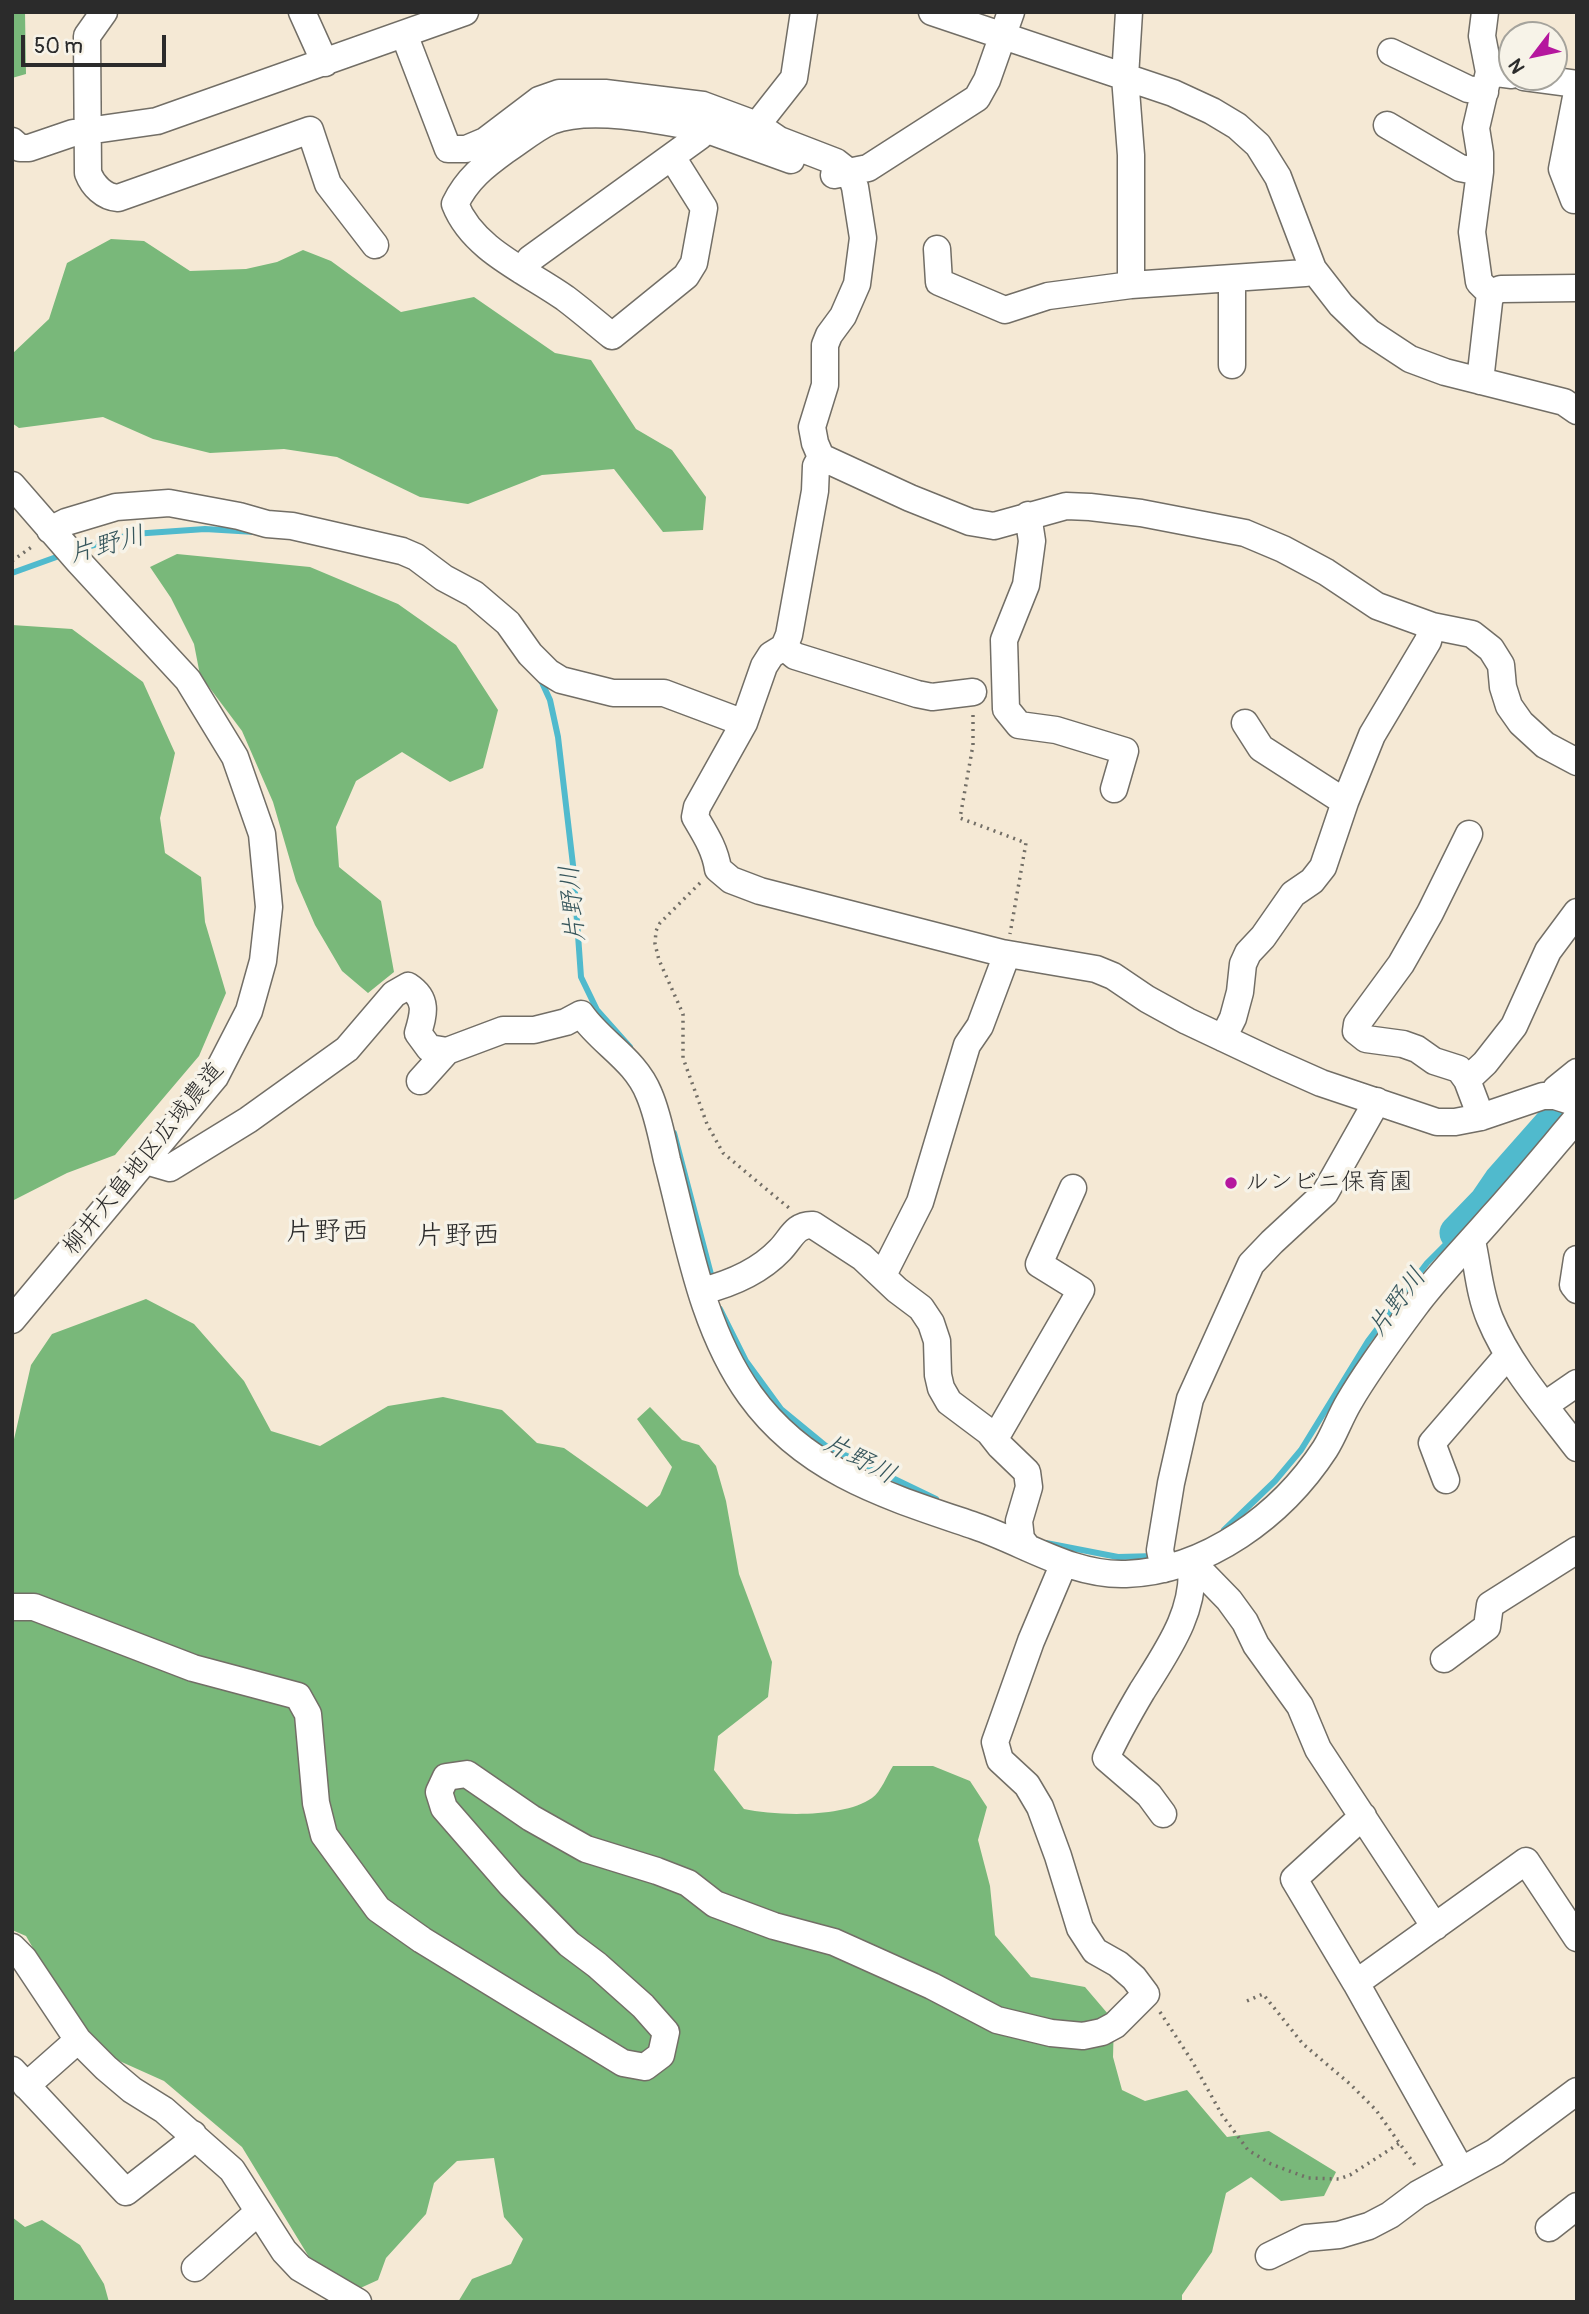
<!DOCTYPE html>
<meta charset="utf-8">
<style>
body{margin:0}
#map{position:relative;width:1589px;height:2314px;overflow:hidden;background:#f5e9d5;font-family:Pangolin,sans-serif}
canvas{display:block}
.frame{position:absolute;inset:0;border:14px solid #2b2b2b;pointer-events:none}
.north{position:absolute;left:1498px;top:21px;width:70px;height:70px;box-sizing:border-box;background:#f7f3e8;border:2px solid #a5a39c;border-radius:50%;rotate:238deg;font-size:19px;font-weight:700;line-height:28px;text-align:center;color:#2b2b2b}
.north::after{content:'';display:block;margin:auto;width:24px;height:32px;background:#b5179e;clip-path:polygon(50% 0,100% 100%,50% 72%,0 100%)}
.scale{position:absolute;left:21px;top:35px;width:145px;height:32px;box-sizing:border-box;border:4px solid #2b2b2b;border-top:0;padding-left:9px;font-size:21px;line-height:24px;white-space:nowrap;color:#2b2b2b;-webkit-text-stroke:5px #f7f3e8;paint-order:stroke}
</style>
<div id="map">
<canvas width="1589" height="2314"></canvas>
<div class="frame"></div>
<div class="north">N</div>
<div class="scale">50 m</div>
</div>
<script>
const c = document.querySelector('canvas').getContext('2d');
c.lineJoin = 'round';
function fillPath(path, color) {
  c.fillStyle = color;
  c.fill(path, 'evenodd');
}
function stroke(path, color, width, dash) {
  c.strokeStyle = color;
  c.lineWidth = width;
  c.lineCap = dash ? 'butt' : 'round';
  c.setLineDash(dash || []);
  c.stroke(path);
}
function drawText(font, color, halo, rows, align = 'center') {
  c.font = font + ' Pangolin,"Klee One",sans-serif';
  c.lineWidth = 7;
  c.setLineDash([]);
  c.textBaseline = 'middle';
  c.strokeStyle = halo;
  c.fillStyle = color;
  for (const [text, x, y, turn = 0] of rows) {
    c.save();
    c.translate(x, y);
    c.rotate((+turn || 0) * Math.PI / 180);
    c.textAlign = isNaN(turn) ? turn : align;
    if (halo) c.strokeText(text, 0, 0);
    c.fillText(text, 0, 0);
    c.restore();
  }
}
fillPath(new Path2D(`
 M12 12H25L26 74 12 78Z
 M111 239 144 241 190 271 246 269 277 262 303 250 331 261 401 312 474 297 555 353 591 360 636 429 672 450 706 497 703 530 663 532 614 469 542 475 468 504 420 497 337 457 284 449 210 453 153 439 103 417 19 428 12 423V354L49 319 67 263Z
 M177 554 310 567 398 604 456 645 498 710 483 768 450 782 402 752 356 781 336 827 339 867 381 901 394 972 368 993 342 971 315 925 296 881 273 802 242 731 200 675 194 644 171 598 150 567Z
 M12 625 72 629 143 682 175 753 160 818 165 853 201 877 205 922 226 993 199 1056 115 1155 67 1173 12 1201Z
 M146 1299 194 1324 244 1381 271 1431 320 1446 388 1406 443 1397 502 1410 537 1443 564 1448 647 1507 660 1495 672 1467 637 1419 650 1407 682 1440 699 1445 716 1466 726 1501 739 1574 772 1662 768 1697 718 1736 714 1770 744 1809C776 1816 844 1818 872 1798 881 1792 887 1775 893 1766H933L970 1781 987 1807 978 1840 990 1886 995 1935 1031 1977 1085 1987 1114 2021 1113 2057 1122 2090 1145 2101 1187 2090 1227 2137 1269 2131 1336 2172 1324 2196 1281 2201 1251 2177 1226 2193 1212 2252 1182 2295V2302H458L472 2279 511 2264 523 2239 504 2217 494 2158 457 2161 434 2183 426 2214 386 2258 378 2280 356 2290 309 2257 242 2147 164 2081 115 2059 74 2019 26 1936 12 1930V1448L31 1365 52 1334Z
 M12 2217 25 2227 42 2220 80 2245 104 2284 109 2302H12Z`), '#79b87a');
stroke(new Path2D(`
 M76 550 133 534 205 529 255 532
 M12 573 62 555
 M539 676 550 700 558 737 573 865 581 977 597 1010 630 1047
 M674 1133 713 1282
 M720 1309 746 1361 781 1409 826 1446 936 1499
 M1224 1530 1275 1481 1301 1450 1368 1341 1427 1263 1457 1233
 M1046 1543 1118 1557 1156 1556`), '#50bacd', 6);
stroke(new Path2D(`
 M1457 1233 1486 1203 1501 1181 1577 1095`), '#50bacd', 35);
const minor = new Path2D(`
 M104 12 87 36 88 173C93 186 104 197 118 198L310 130 328 184 375 245
 M302 12 325 63
 M932 12 1173 93 1212 111 1237 126 1258 145 1278 177 1313 269 1341 305 1369 332 1410 359 1445 372 1564 402 1577 411
 M1129 12 1125 77 1131 155V285
 M1485 12 1482 36 1489 72
 M404 34 448 149H466L485 141 539 100 559 93H605L703 105 757 125 779 140 836 162 850 173 855 187 863 238 857 284 843 316 829 335 825 345V385L812 427 815 443 821 457
 M1391 52 1468 89 1485 92
 M1524 77 1577 84
 M757 125 794 78 804 12
 M1387 125 1460 168 1480 172
 M12 141 20 148H29L73 133 157 121 465 12
 M672 157 704 208 694 263 686 276 612 336C596 323 581 310 565 298 527 271 473 250 455 204 467 179 484 166 506 150 520 141 535 128 551 121 591 105 664 121 705 129
 M834 175 868 168 977 98 987 80 1011 12
 M1574 200 1562 169 1577 92
 M937 249 939 282 1005 310 1048 296 1131 285 1305 273 1313 269
 M522 271 530 259 700 136 705 129 791 160
 M1232 278V365
 M1490 293 1479 282 1472 232 1480 172V153L1476 128 1489 72 1512 75
 M1480 381 1490 293 1501 289 1577 288
 M12 485 79 562 188 680 235 757 262 834 269 907 263 961 249 1011 215 1077 12 1320
 M1028 515 1032 541 1026 585 1004 640 1006 709 1019 725 1056 730 1125 751 1114 789
 M50 530 66 522 116 507 169 503 239 516 267 524 292 526 402 551 416 557 444 578 474 594 508 623 530 654 548 672 561 680 613 693H664L744 723
 M784 647 795 656 917 694 932 697 973 692
 M1245 723 1261 748 1345 802
 M1577 762 1545 745 1521 723 1509 706 1503 687 1501 665 1491 649 1472 634 1432 626 1377 606 1326 572 1283 549 1245 533 1141 513 1090 507 1066 506 994 526 970 522 910 498 821 457 816 466 815 491 789 635 784 647 771 655 764 666 744 723 697 807 695 817C705 834 715 849 718 869L731 880 760 891 1002 953 1096 969 1113 976 1147 999 1187 1021 1276 1063 1321 1083 1437 1122H1455L1481 1117 1543 1096H1555L1577 1103
 M1469 834 1430 913 1401 964 1357 1024 1356 1031 1366 1039 1403 1044 1417 1049 1434 1061 1459 1069 1467 1080 1481 1117
 M1223 1038 1233 1018 1240 992 1243 964 1248 953 1263 937 1293 894 1312 881 1323 867 1345 802 1372 735 1428 641 1432 626
 M1467 1080 1485 1063 1514 1026 1548 951 1577 912
 M420 1081 447 1051
 M1555 1096 1556 1089 1577 1072
 M146 1161 170 1168 248 1120 347 1049 394 994 408 986C428 999 424 1013 418 1033L429 1048 447 1051 503 1030H534L566 1022 581 1014C602 1044 635 1059 649 1094 658 1115 662 1138 667 1160 688 1239 701 1327 750 1395 806 1473 890 1497 975 1526 1025 1543 1072 1576 1126 1574 1207 1571 1282 1515 1325 1449 1334 1435 1340 1417 1349 1402 1368 1369 1395 1333 1418 1302 1441 1272 1468 1245 1493 1216 1522 1184 1549 1151 1577 1118
 M1472 1241C1478 1267 1479 1293 1490 1319 1510 1367 1546 1407 1577 1448
 M1577 1259 1573 1285 1577 1290
 M883 1275 920 1202 967 1045 980 1026 1007 954
 M702 1291C730 1284 760 1271 780 1250 791 1239 795 1224 813 1225L862 1257 897 1290 921 1308 931 1323 937 1341 938 1375 941 1388 949 1402 989 1432 1000 1446 1027 1472 1029 1487 1019 1521 1021 1539 1028 1548
 M1545 1405 1577 1383
 M993 1437 1000 1430 1081 1290 1039 1264 1073 1188
 M1446 1480 1432 1443 1508 1355
 M1191 1561 1229 1600 1245 1622 1256 1645 1300 1706 1318 1749 1435 1927
 M1164 1569 1160 1550 1171 1483 1190 1399 1251 1264 1272 1242 1325 1193 1377 1101
 M12 1607H34L193 1668 298 1696 308 1714 316 1803 324 1835 378 1909 422 1940 623 2063 645 2067 661 2055 666 2032 643 2006 597 1965 569 1944 511 1885 444 1808 439 1792 446 1777 467 1774 531 1818 586 1849 657 1871 688 1883 715 1904 774 1926 834 1942 932 1986 997 2020 1051 2033 1083 2036 1102 2032 1115 2025 1146 1994 1134 1978 1118 1964 1095 1951 1080 1928 1058 1856 1040 1807 1027 1785 1000 1760 995 1742 1031 1641 1064 1563
 M1444 1659 1487 1627 1490 1605 1577 1550
 M1163 1814 1149 1795 1106 1758C1117 1734 1129 1713 1142 1691 1167 1651 1197 1610 1191 1561
 M1363 1816 1294 1879 1356 1983 1461 2170
 M12 1947 24 1959 78 2040 106 2068 132 2090 164 2110 232 2170 284 2251 300 2268 358 2302
 M1356 1983 1526 1861 1577 1938
 M12 2070 126 2192 185 2146 193 2134
 M26 2086 78 2040
 M1549 2228 1577 2206
 M1269 2256 1306 2238 1339 2235 1369 2226 1390 2215 1418 2194 1495 2152 1577 2091
 M195 2268 257 2213`);
stroke(minor, '#726e66', 29);
stroke(new Path2D(`
 M12 561 33 546
 M973 715V745L960 818 1026 843 1010 934
 M700 883 660 923 656 931 655 944 659 960 683 1014V1058L707 1124 723 1153 789 1208
 M1247 2001 1263 1994 1303 2044 1350 2084 1376 2110 1417 2168
 M1160 2012 1192 2061 1222 2115 1248 2150 1271 2164 1308 2178 1339 2179 1350 2175 1400 2143`), '#726e66', 3.5, [2, 5]);
stroke(minor, '#fff', 26);
for (const [x, y, r, color] of [
 [1231,1183,7,"#b5179e"]
]) {
  const dot = new Path2D();
  dot.arc(x, y, r, 0, 2 * Math.PI);
  c.fillStyle = color;
  c.fill(dot);
  stroke(dot, '#f7f3e8', 2.5);
}
drawText('24px', '#2b2b2b', '#f7f3e8', [
 ["柳井大畠地区広域農道",144,1159,-51]
]);
drawText('24px', '#2b2b2b', '#f7f3e8', [
 ["ルンビニ保育園",1245,1183]
], 'left');
drawText('italic 26px', '#36565c', '#f7f3e8', [
 ["片野川",107,546,-15],
 ["片野川",574,904,-95],
 ["片野川",1398,1303,-53],
 ["片野川",859,1460,28]
]);
drawText('28px', '#2b2b2b', '#f7f3e8', [
 ["片野西",327,1233],
 ["片野西",458,1237]
]);
</script>
